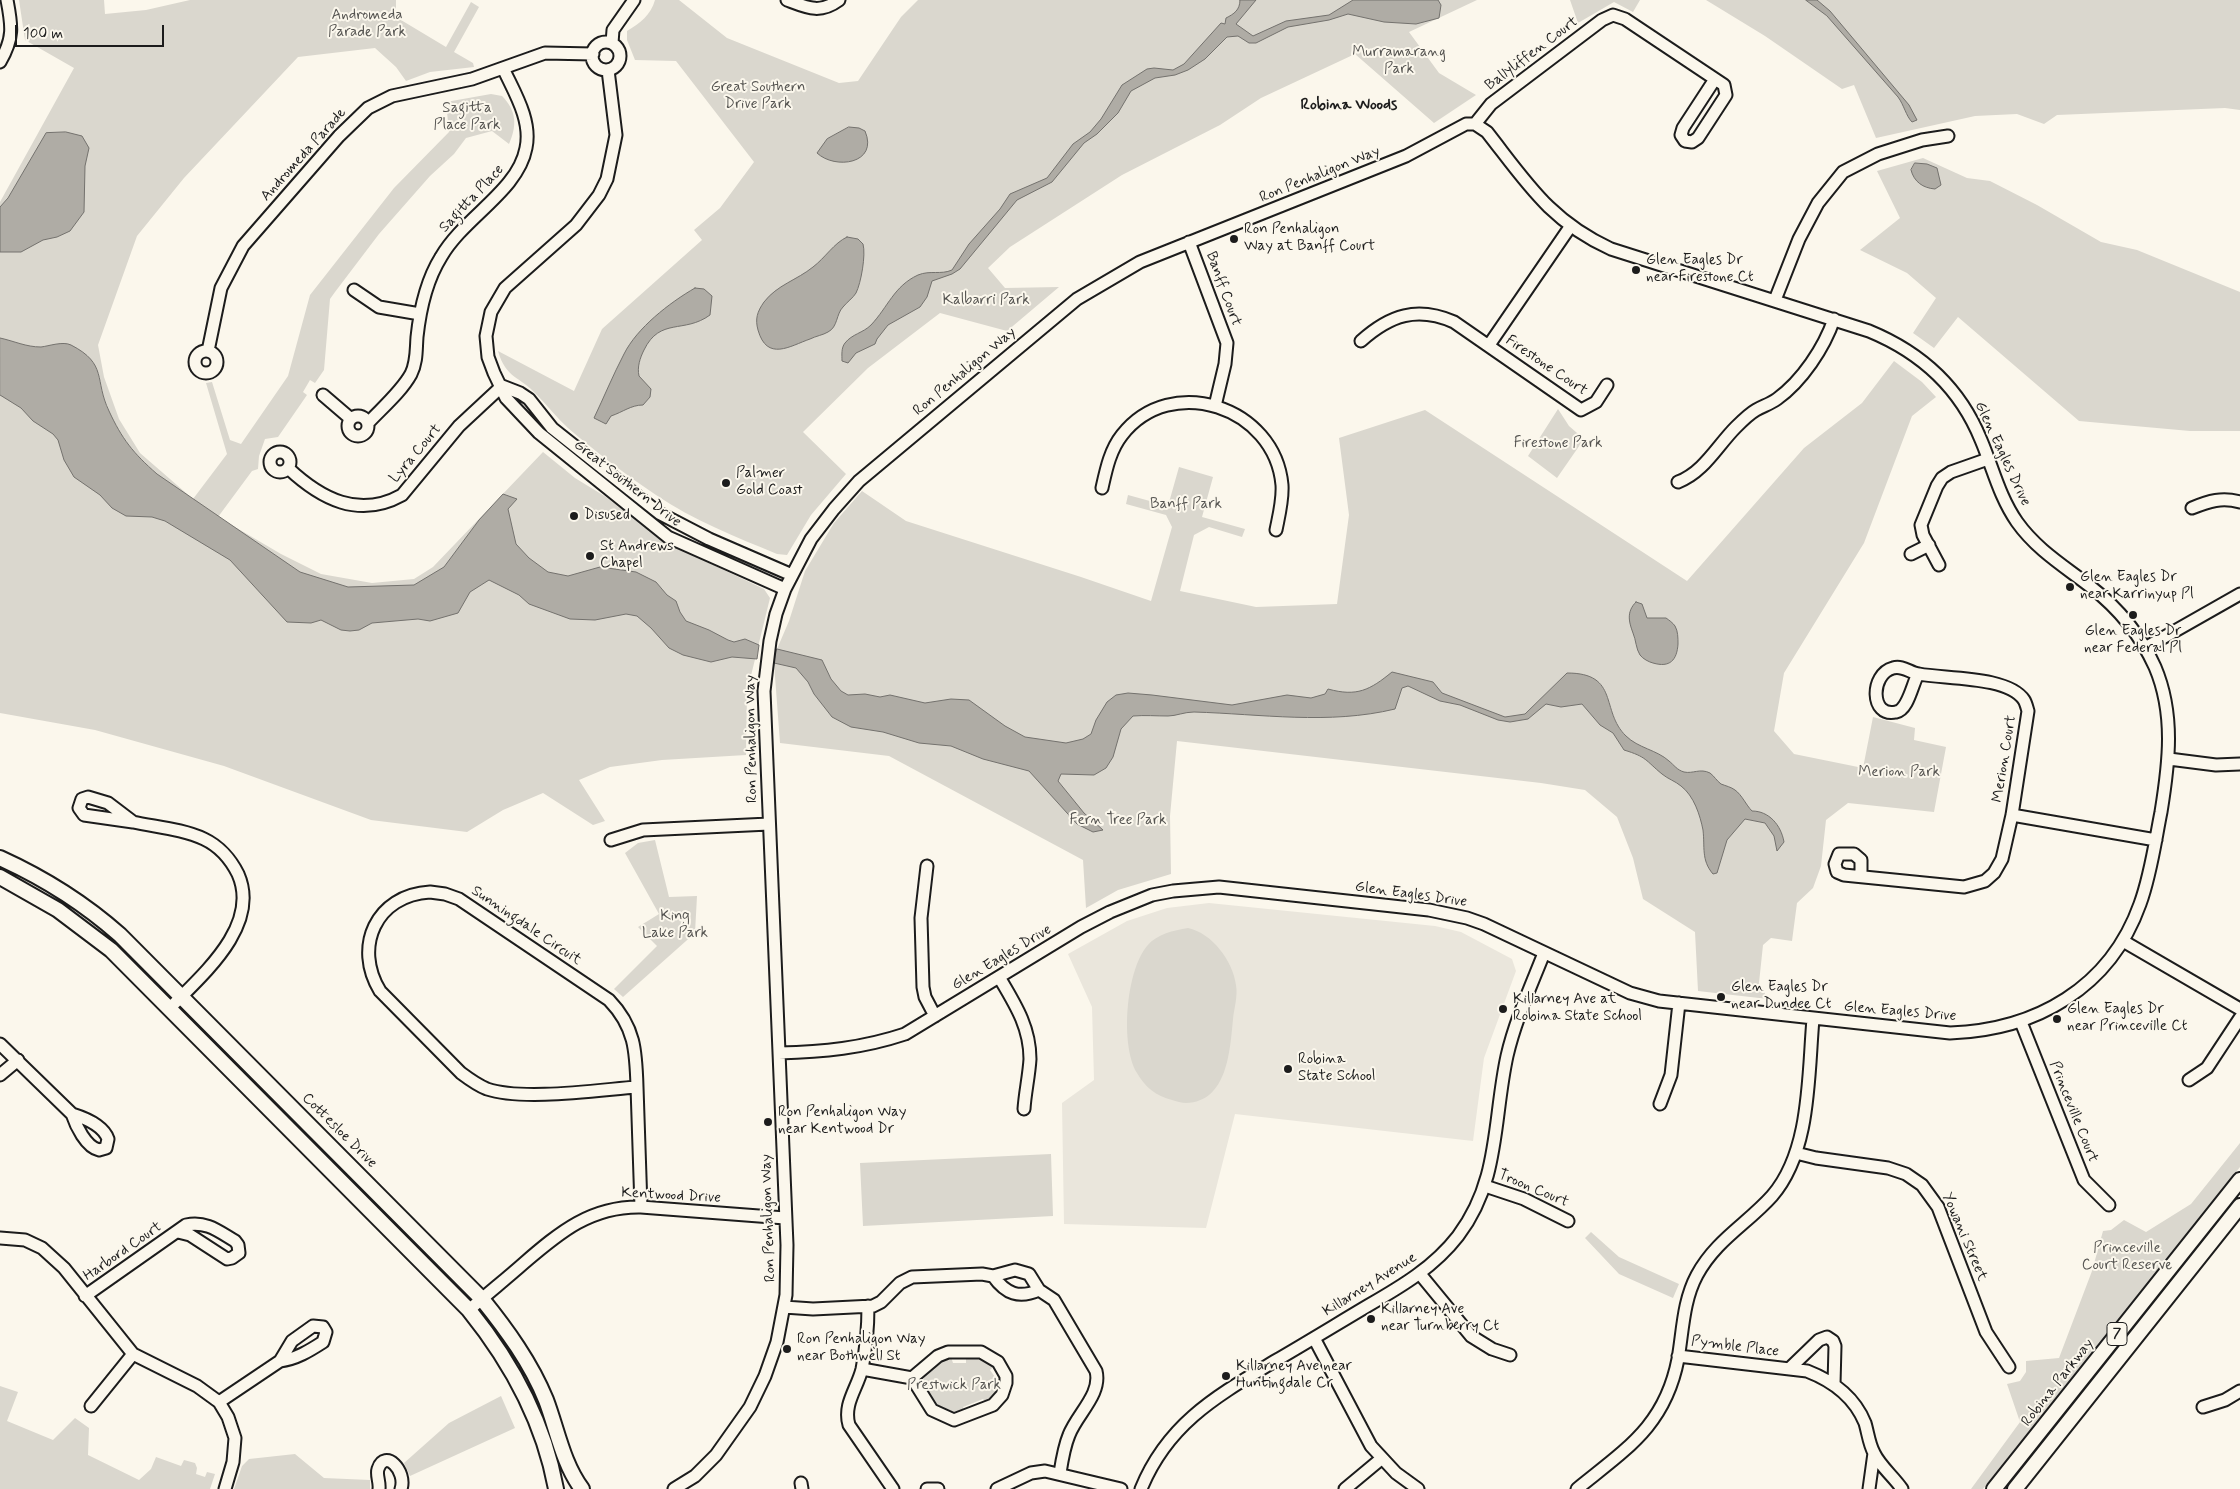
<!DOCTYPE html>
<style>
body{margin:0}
#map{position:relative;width:2240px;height:1489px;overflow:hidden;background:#fbf7ec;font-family:Mynerve,sans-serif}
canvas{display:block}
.scale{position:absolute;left:15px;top:25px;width:149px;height:22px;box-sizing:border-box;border:2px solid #1c1c1c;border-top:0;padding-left:6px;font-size:15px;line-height:18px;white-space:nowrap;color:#1c1c1c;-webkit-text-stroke:4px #fbf7ec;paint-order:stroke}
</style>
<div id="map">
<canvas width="2240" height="1489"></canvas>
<div class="scale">100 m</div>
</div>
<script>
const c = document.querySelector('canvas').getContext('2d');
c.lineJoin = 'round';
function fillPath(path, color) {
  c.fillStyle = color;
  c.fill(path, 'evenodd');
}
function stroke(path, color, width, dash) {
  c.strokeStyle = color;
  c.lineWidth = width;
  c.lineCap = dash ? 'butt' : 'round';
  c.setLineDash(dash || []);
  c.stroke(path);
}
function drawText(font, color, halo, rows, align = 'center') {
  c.font = font + ' Mynerve,sans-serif';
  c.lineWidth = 4;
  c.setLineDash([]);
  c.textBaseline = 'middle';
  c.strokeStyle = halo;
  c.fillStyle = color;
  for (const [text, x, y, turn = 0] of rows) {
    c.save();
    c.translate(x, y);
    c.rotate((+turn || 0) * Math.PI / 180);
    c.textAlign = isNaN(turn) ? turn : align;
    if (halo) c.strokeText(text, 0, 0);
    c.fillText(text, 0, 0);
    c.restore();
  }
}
fillPath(new Path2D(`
 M1209 903 1435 926 1461 932 1512 959 1516 971 1484 1058 1473 1141 1235 1114 1206 1228 1064 1224 1062 1103 1094 1080 1092 1007 1068 954 1127 921 1167 908Z`), '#eae6dc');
fillPath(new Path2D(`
 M19 0H104L105 14 146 10 190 0H396V17L446 47 471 2 479 7 454 52 473 63 474 67 430 72 406 81 396 67 375 48 298 57 184 178 137 236 98 345 104 377 119 419 140 453 193 499 227 454 206 383 212 382 230 440 241 444 288 376 310 295 394 188 449 132 446 102 491 94 502 96C517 111 517 126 509 144L492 131 466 138 454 154 430 176 379 234 335 292 330 299 324 370 315 383 310 380 303 392 307 395 278 437 265 439 259 456 258 469 252 471 218 517 281 554 321 574 372 583 414 579 433 567 543 452 575 478 606 497 665 542 764 589 770 598 747 692 746 755 662 760 610 767 579 780 605 821 593 825 543 793 503 810 467 832 371 820 224 766 95 730 0 713V202L74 68 25 40Z
 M655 0H679L727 38 839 83 858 81 901 17 918 0H1477L1409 32 1439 73 1476 95 1434 123 1355 54 1261 98 1220 125 1122 175 1010 247 988 268 1005 288 1059 287 1007 331 940 313 868 368 803 432 846 474 811 515 787 555 777 554C736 537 693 520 656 495 626 475 596 452 568 428 557 418 548 406 537 395 520 376 506 379 498 351L574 391 602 329 702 240 694 230 720 208 754 162 676 61 635 60 627 40V31C640 23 651 15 655 0Z
 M1570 0H1640L1633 12 1614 2 1578 23Z
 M1706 0H2240V110L2225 108 2057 115 2044 124 2017 114 1975 116 1876 138 1854 85 1842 89 1765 36Z
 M1923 158 1967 178 1990 181 2037 205 2101 242 2137 250 2240 292V431H2190L2079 421 1958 317 1934 348 1913 333 1936 298 1907 273 1860 250 1900 218 1877 171Z
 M1894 361 1922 382 1936 397 1912 416 1864 543 1784 673 1774 731 1794 754 1863 768 1873 717 1915 728 1914 740 1946 747 1934 812 1848 803 1826 820 1821 866 1813 888 1797 903 1792 941 1771 938 1763 945 1759 983 1768 999 1698 991 1695 932 1643 899 1633 858 1617 817 1585 790 1541 783 1177 741 1170 816 1171 874 1118 890 1086 908 1083 860 889 756 780 743 774 663 777 649 789 621 805 571 834 523 862 491 906 521 1081 577 1151 601 1172 527 1166 515 1126 504 1128 495 1168 506 1179 467 1213 477 1202 517 1245 529 1242 537 1209 527 1194 535 1180 591 1256 607 1337 604 1349 515 1339 438 1425 410 1687 581 1804 448 1862 403Z
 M1558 409 1569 426 1584 439 1557 478 1528 456Z
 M655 840 669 897 697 896 695 933 623 997 614 989 657 946 638 927 659 914 625 853 638 843Z
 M1188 928C1212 933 1233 961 1236 985 1238 996 1234 1009 1233 1019 1230 1049 1228 1102 1186 1103 1182 1103 1176 1101 1172 1100 1156 1096 1145 1087 1137 1073 1120 1045 1126 971 1147 946 1158 933 1173 931 1188 928Z
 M2240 1143V1167L1983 1489H1971L2020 1422 2007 1384 2020 1381 2026 1372V1361L2059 1358 2092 1271 2103 1231 2111 1230 2124 1220 2146 1232 2191 1204Z
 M1051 1154 1053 1216 863 1226 860 1163Z
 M1591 1232 1619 1257 1679 1284 1673 1298 1619 1274 1585 1238Z
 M951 1357 953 1363H966V1357C977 1356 985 1359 993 1367L990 1370 995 1377 996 1385 999 1386 992 1397 985 1401 983 1399 963 1407 964 1410 954 1412 938 1405 922 1382C927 1370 938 1360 951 1357Z
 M0 1386 18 1392 7 1421 53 1440 75 1418 89 1428 88 1455 139 1480 151 1469 156 1457 181 1466 184 1460 195 1463 197 1468 196 1474 205 1477 207 1472 215 1474 210 1489H0Z
 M501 1396 515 1428 410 1476 404 1463 449 1423Z
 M295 1454 324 1478 370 1480V1489H234L242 1466 249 1459Z`), '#dad7ce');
const water = new Path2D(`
 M1240 0H1256L1236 24 1253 36 1286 21 1329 15 1353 0H1438L1441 5 1439 18 1416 24 1384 22 1348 14 1329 20 1288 27 1256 43H1249L1238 36 1227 37 1205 59 1188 70 1175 75 1155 78 1131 91 1118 113 1097 134 1084 143 1052 182 1017 200 960 269 952 274 932 281 927 297 920 307 888 325 877 339 875 344 856 353 848 363 842 361C842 355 841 348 845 343 852 334 863 333 871 325 888 307 894 286 918 275 930 270 941 275 952 270L969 244 1000 209 1010 194 1047 178 1073 144 1090 132 1101 119 1122 85 1147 69 1154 68 1173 70 1184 64 1221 23 1225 24 1226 18C1234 14 1240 10 1240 0Z
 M1806 0H1817L1830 11 1909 105 1917 120 1912 122C1906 116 1904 105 1898 97L1827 16Z
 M849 127 859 128 865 131C879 164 835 170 817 153L827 139Z
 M66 132 82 136 89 148 85 166 84 212 70 231 57 237 43 240 21 252H0V207L8 198 46 133Z
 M1915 163 1927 164 1937 168 1941 185 1935 189C1923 188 1914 182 1911 170Z
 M847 237 858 239 863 244C866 255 861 283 856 293 853 298 847 302 843 307 836 314 838 327 828 332 823 335 816 336 810 339 790 346 767 362 758 330 755 319 757 312 764 302 777 285 797 280 813 267 825 258 834 243 847 237Z
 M695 288 704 289 712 296 710 315C684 334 660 317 644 350 640 358 637 367 639 376L651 389 650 397 643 405C631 405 623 412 611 416L606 424 594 418C604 397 613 375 624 354 637 328 669 303 695 288Z
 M0 338C14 341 26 347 41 347 49 346 63 341 71 345 108 364 94 380 109 411 122 439 133 453 157 474L300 572 348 587 414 585 444 567 479 520 503 494 517 499 508 509 516 544 529 558 548 572 568 576 600 567 636 572 656 582 667 595 676 601 680 612 686 621 709 630 728 640 734 642 745 639 759 645 757 659 732 657 711 662 683 655 669 648 651 628 637 616 626 614 595 620 570 619 529 604 519 595 489 580 470 592 458 613 430 621 418 619 372 623 359 630 350 631 341 630 321 620 311 623 287 622 230 560 165 521 152 517 126 516 112 508 100 495 74 477 64 460 58 440 53 434 33 421 21 408 0 395Z
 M1636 602 1642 604 1647 618H1666C1669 620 1673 623 1675 626 1678 631 1678 638 1678 644 1677 660 1670 668 1653 663 1649 662 1643 659 1640 655 1636 649 1636 640 1633 633 1629 622 1626 612 1636 602Z
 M777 649 822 660 831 679 841 691 848 695 865 694 880 697 890 695 925 703 951 699 969 700 1005 726 1025 737 1066 743 1083 739 1091 734 1096 720 1107 702 1116 695 1128 693 1152 695 1232 705 1287 695 1311 698 1325 694 1328 689C1357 697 1370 690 1392 672L1433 682 1442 693 1505 717 1525 714 1567 673C1620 673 1600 711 1626 736 1638 748 1657 750 1669 761 1674 765 1677 770 1684 772 1693 774 1700 768 1710 773 1714 776 1717 781 1721 784 1726 786 1731 787 1735 790 1742 795 1746 805 1752 811 1769 811 1781 825 1784 842L1777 851 1774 836 1765 823 1745 819 1727 840 1717 873 1713 874C1701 860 1705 847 1703 830 1700 815 1694 796 1681 786 1675 781 1668 779 1662 774 1645 760 1647 757 1624 750L1613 733 1600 725 1582 704 1561 707 1546 704 1528 719 1510 722 1498 720 1460 705 1440 701 1408 686 1402 688 1395 709C1329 725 1261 714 1194 712 1184 712 1176 716 1168 716 1156 716 1145 715 1133 716L1121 729 1113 757 1106 768 1094 775 1061 774 1058 781 1084 813 1103 830 1093 832 1077 824 1029 771 983 759 951 746 919 743 883 732 851 727 832 717 814 694 808 682 796 668 774 663Z`);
fillPath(water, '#afaca5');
stroke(water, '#74726e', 1);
const minor = new Path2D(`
 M787 0C808 8 820 14 839 0
 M592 56a14 14 0 1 1 28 0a14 14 0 1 1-28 0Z
 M612 43 613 30 634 0
 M0 62C14 38 12 26 7 0
 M608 70 616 135 607 179 599 195 576 225 505 288 491 312 486 336 488 357 494 373 506 398 539 433 668 537 785 589
 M1475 124 1491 104 1602 20 1613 15 1625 19 1724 85 1726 95 1698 138 1692 142 1685 141 1681 135 1683 128 1715 79
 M1189 242 1227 343 1225 364 1215 406
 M354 290 379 307 420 314
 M1775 300 1799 239 1818 203 1843 172 1878 154 1922 140 1948 136
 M1361 341C1390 315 1417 306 1454 322L1581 410 1596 402 1607 385
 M1489 345 1570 227
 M208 351 221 288 243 246 339 136 368 108 392 96 472 79 545 53 593 54
 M195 362a11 11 0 1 1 22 0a11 11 0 1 1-22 0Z
 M502 386 520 393 529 399 552 428 659 513 709 539 792 575
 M323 395 351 419
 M348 426a10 10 0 1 1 20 0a10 10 0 1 1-20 0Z
 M368 423C382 408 401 392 411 374 417 362 416 350 417 337 420 309 426 281 441 257 464 217 518 191 526 148 532 120 514 92 503 68
 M270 462a10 10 0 1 1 20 0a10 10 0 1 1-20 0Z
 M288 468C321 499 359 519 402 495L459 426 502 386
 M1678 482C1704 472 1717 446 1736 427 1742 421 1749 414 1756 410 1763 406 1770 404 1777 399 1802 381 1824 348 1834 319
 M1102 488C1106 470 1110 450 1122 435 1171 372 1275 407 1282 485 1283 500 1279 515 1276 530
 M2192 508C2209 501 2222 497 2240 502
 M1911 554 1929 545
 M1939 565 1923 535 1921 525 1937 486 1942 478 1951 472 1988 459
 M2145 648 2240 594
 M2169 759 2216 765 2240 764
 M88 797 108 803 133 822 84 815 79 808 82 799Z
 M2012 815 2156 840
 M133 822C156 827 183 829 204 839 219 846 231 860 238 874 261 926 202 975 170 1008
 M611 840 643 830 769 824
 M927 866 921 918 923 987 925 997 935 1016
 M1861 876V860L1854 854H1839L1835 864 1837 872 1844 875 1964 887 1985 881 1994 873 2002 859 2012 815 2028 711C2027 708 2026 703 2024 700 2008 676 1945 679 1919 674 1910 673 1903 665 1893 668 1870 674 1870 718 1896 712 1908 710 1912 685 1918 674
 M430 892 445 894 459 899 609 1000C635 1027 636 1051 637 1087 598 1090 523 1101 487 1089 477 1085 469 1079 461 1073L380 991C353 947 376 895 430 892Z
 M2123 941 2240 1009
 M999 977C1015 1004 1030 1027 1030 1059 1029 1076 1025 1093 1024 1109
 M2021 1022 2084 1180 2109 1205
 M0 1044 72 1114C76 1126 86 1147 99 1150L106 1148 108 1139C103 1125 85 1118 72 1114
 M0 1075 18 1060
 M2189 1080 2207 1068 2240 1018
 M637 1087 641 1207
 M1660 1104 1671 1075 1679 1003
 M1796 1153 1816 1158 1888 1168 1906 1174 1922 1185 1938 1207 1986 1332 2009 1367
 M1485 1186 1524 1199 1568 1221
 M0 1238 25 1240 42 1248 64 1268 133 1354 197 1386 219 1402 228 1417 235 1438 233 1462 225 1489
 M1420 1274 1471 1336 1492 1349 1510 1355
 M993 1276C1006 1294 1019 1299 1039 1290
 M85 1296 186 1225C207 1221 218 1231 235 1241L238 1245 239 1253 232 1258 227 1259 190 1235 178 1232
 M868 1306C868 1327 866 1349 862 1369 857 1389 843 1404 849 1425L893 1489
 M784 1307 813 1309 873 1306 881 1302 900 1283 912 1277 982 1274 993 1276 1015 1270 1029 1274 1039 1290 1054 1300 1096 1371C1102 1394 1077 1414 1069 1435 1064 1447 1062 1460 1060 1473
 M469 1310C487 1294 506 1279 524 1263 560 1232 591 1206 641 1207L785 1218
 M1314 1338 1371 1446 1396 1473 1418 1489
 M1678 1356 1807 1371C1833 1381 1854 1396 1865 1423 1868 1433 1869 1444 1874 1453 1880 1466 1894 1477 1902 1489
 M862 1369 912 1378 932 1410 954 1420 993 1405 1002 1395 1006 1383V1376L998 1362 981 1352H948L938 1356 912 1378
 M1789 1369 1819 1340 1827 1337 1833 1341 1835 1346 1834 1384
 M219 1402 280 1361 292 1341 313 1326 323 1327 326 1332 323 1342C309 1351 296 1359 280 1361
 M91 1406 133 1354
 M2203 1407 2225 1400 2240 1391
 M801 1483 802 1489
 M379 1489C380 1482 376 1475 378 1469 385 1448 407 1471 401 1489
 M674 1489 695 1476 716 1455 750 1407 765 1376 777 1342 786 1295 787 1245 764 691 770 641 776 614 785 589 811 539 834 509 859 481 1077 299 1140 262 1406 156 1466 124H1475L1487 132C1527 183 1550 221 1611 249L1869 331C1920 352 1960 388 1981 440 1993 468 1999 496 2017 522 2037 550 2064 566 2091 587 2118 608 2141 636 2155 667 2175 714 2169 763 2161 812 2155 842 2151 874 2140 904 2110 988 2036 1030 1950 1033L1659 1001 1630 993 1484 924 1467 918 1429 910 1219 887 1173 891 1152 895 1110 912 1081 927 905 1034C863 1048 823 1052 779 1053
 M927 1489H938
 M997 1489 1031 1473 1045 1471 1121 1489
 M1141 1489C1168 1423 1217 1396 1275 1361 1306 1343 1337 1324 1369 1305 1402 1286 1434 1267 1458 1236 1500 1181 1493 1120 1507 1056 1515 1021 1531 986 1544 953
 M1345 1489 1381 1459
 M1577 1489C1626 1449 1665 1426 1678 1359 1683 1330 1683 1301 1697 1275 1716 1240 1747 1224 1772 1196 1811 1151 1808 1075 1813 1019
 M1869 1489 1874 1453`);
const major = new Path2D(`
 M0 858C44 878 84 903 120 935L482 1299C507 1330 531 1363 546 1400 557 1429 563 1464 582 1489
 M0 877 58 910 111 950 469 1310C511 1362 544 1423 556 1489
 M1994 1489 2240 1180
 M2015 1489 2240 1206`);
stroke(minor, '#1c1c1c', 15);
stroke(major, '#1c1c1c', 18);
stroke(minor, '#fbf7ec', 11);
stroke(major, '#fbf7ec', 14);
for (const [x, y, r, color] of [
 [1234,239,5,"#1c1c1c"],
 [1636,270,5,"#1c1c1c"],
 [726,483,5,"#1c1c1c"],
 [574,516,5,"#1c1c1c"],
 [590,556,5,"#1c1c1c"],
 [2070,587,5,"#1c1c1c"],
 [2133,615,5,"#1c1c1c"],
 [1721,997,5,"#1c1c1c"],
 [1503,1009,5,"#1c1c1c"],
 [2057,1019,5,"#1c1c1c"],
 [1288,1069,5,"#1c1c1c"],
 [768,1122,5,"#1c1c1c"],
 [1371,1319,5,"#1c1c1c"],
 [787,1349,5,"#1c1c1c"],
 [1226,1376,5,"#1c1c1c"]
]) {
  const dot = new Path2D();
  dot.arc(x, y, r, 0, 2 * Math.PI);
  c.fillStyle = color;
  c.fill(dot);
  stroke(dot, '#fbf7ec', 2);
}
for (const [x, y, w] of [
 [2117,1334,20]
]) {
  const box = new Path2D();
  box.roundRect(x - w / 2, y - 11.5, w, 23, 4);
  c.fillStyle = '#fbf7ec';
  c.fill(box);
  stroke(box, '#1c1c1c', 1);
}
drawText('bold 14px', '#1c1c1c', null, [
 ["7",2117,1334]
]);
drawText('15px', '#555451', '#fbf7ec', [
 ["Andromeda",367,16],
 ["Parade Park",367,33],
 ["Murramarang",1399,53],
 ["Park",1399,70],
 ["Great Southern",758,88],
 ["Drive Park",758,105],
 ["Sagitta",467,109],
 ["Place Park",467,126],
 ["Kalbarri Park",986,301],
 ["Firestone Park",1558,444],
 ["Banff Park",1186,505],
 ["Merion Park",1899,773],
 ["Fern Tree Park",1118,821],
 ["King",675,917],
 ["Lake Park",675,934],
 ["Princeville",2127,1249],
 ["Court Reserve",2127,1266],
 ["Prestwick Park",954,1386]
]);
drawText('15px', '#1c1c1c', '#fbf7ec', [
 ["Ballyliffen Court",1532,54,-37],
 ["Andromeda Parade",304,155,-48],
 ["Ron Penhaligon Way",1320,175,-22],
 ["Sagitta Place",472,199,-47],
 ["Banff Court",1223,289,70],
 ["Firestone Court",1546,366,34],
 ["Ron Penhaligon Way",965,372,-40],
 ["Lyra Court",416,454,-50],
 ["Glen Eagles Drive",2002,454,65],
 ["Great Southern Drive",627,484,38],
 ["Ron Penhaligon Way",752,739,-91],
 ["Merion Court",2005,759,-81],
 ["Glen Eagles Drive",1411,895,8],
 ["Sunningdale Circuit",526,926,34],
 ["Glen Eagles Drive",1002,958,-31],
 ["Glen Eagles Drive",1900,1012,5],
 ["Princeville Court",2073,1112,68],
 ["Cottesloe Drive",339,1131,45],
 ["Troon Court",1533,1189,23],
 ["Kentwood Drive",671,1196,3],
 ["Ron Penhaligon Way",769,1218,-92],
 ["Yowani Street",1964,1237,67],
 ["Harbord Court",123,1252,-35],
 ["Killarney Avenue",1370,1285,-32],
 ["Pymble Place",1735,1347,7],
 ["Robina Parkway",2058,1383,-52]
]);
drawText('15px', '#1c1c1c', '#fbf7ec', [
 ["Ron Penhaligon",1244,230],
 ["Way at Banff Court",1244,247],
 ["Glen Eagles Dr",1646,261],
 ["near Firestone Ct",1646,278],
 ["Palmer",736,474],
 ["Gold Coast",736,491],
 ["Disused",584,516],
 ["St Andrews",600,547],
 ["Chapel",600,564],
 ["Glen Eagles Dr",2080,578],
 ["near Karrinyup Pl",2080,595],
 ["Glen Eagles Dr",2133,632,"center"],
 ["near Federal Pl",2133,649,"center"],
 ["Glen Eagles Dr",1731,988],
 ["near Dundee Ct",1731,1005],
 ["Killarney Ave at",1513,1000],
 ["Robina State School",1513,1017],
 ["Glen Eagles Dr",2067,1010],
 ["near Princeville Ct",2067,1027],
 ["Robina",1298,1060],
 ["State School",1298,1077],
 ["Ron Penhaligon Way",778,1113],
 ["near Kentwood Dr",778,1130],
 ["Killarney Ave",1381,1310],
 ["near Turnberry Ct",1381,1327],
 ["Ron Penhaligon Way",797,1340],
 ["near Bothwell St",797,1357],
 ["Killarney Ave near",1236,1367],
 ["Huntingdale Cr",1236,1384]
], 'left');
drawText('bold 16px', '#1c1c1c', '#fbf7ec', [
 ["Robina Woods",1349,106]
]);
</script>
